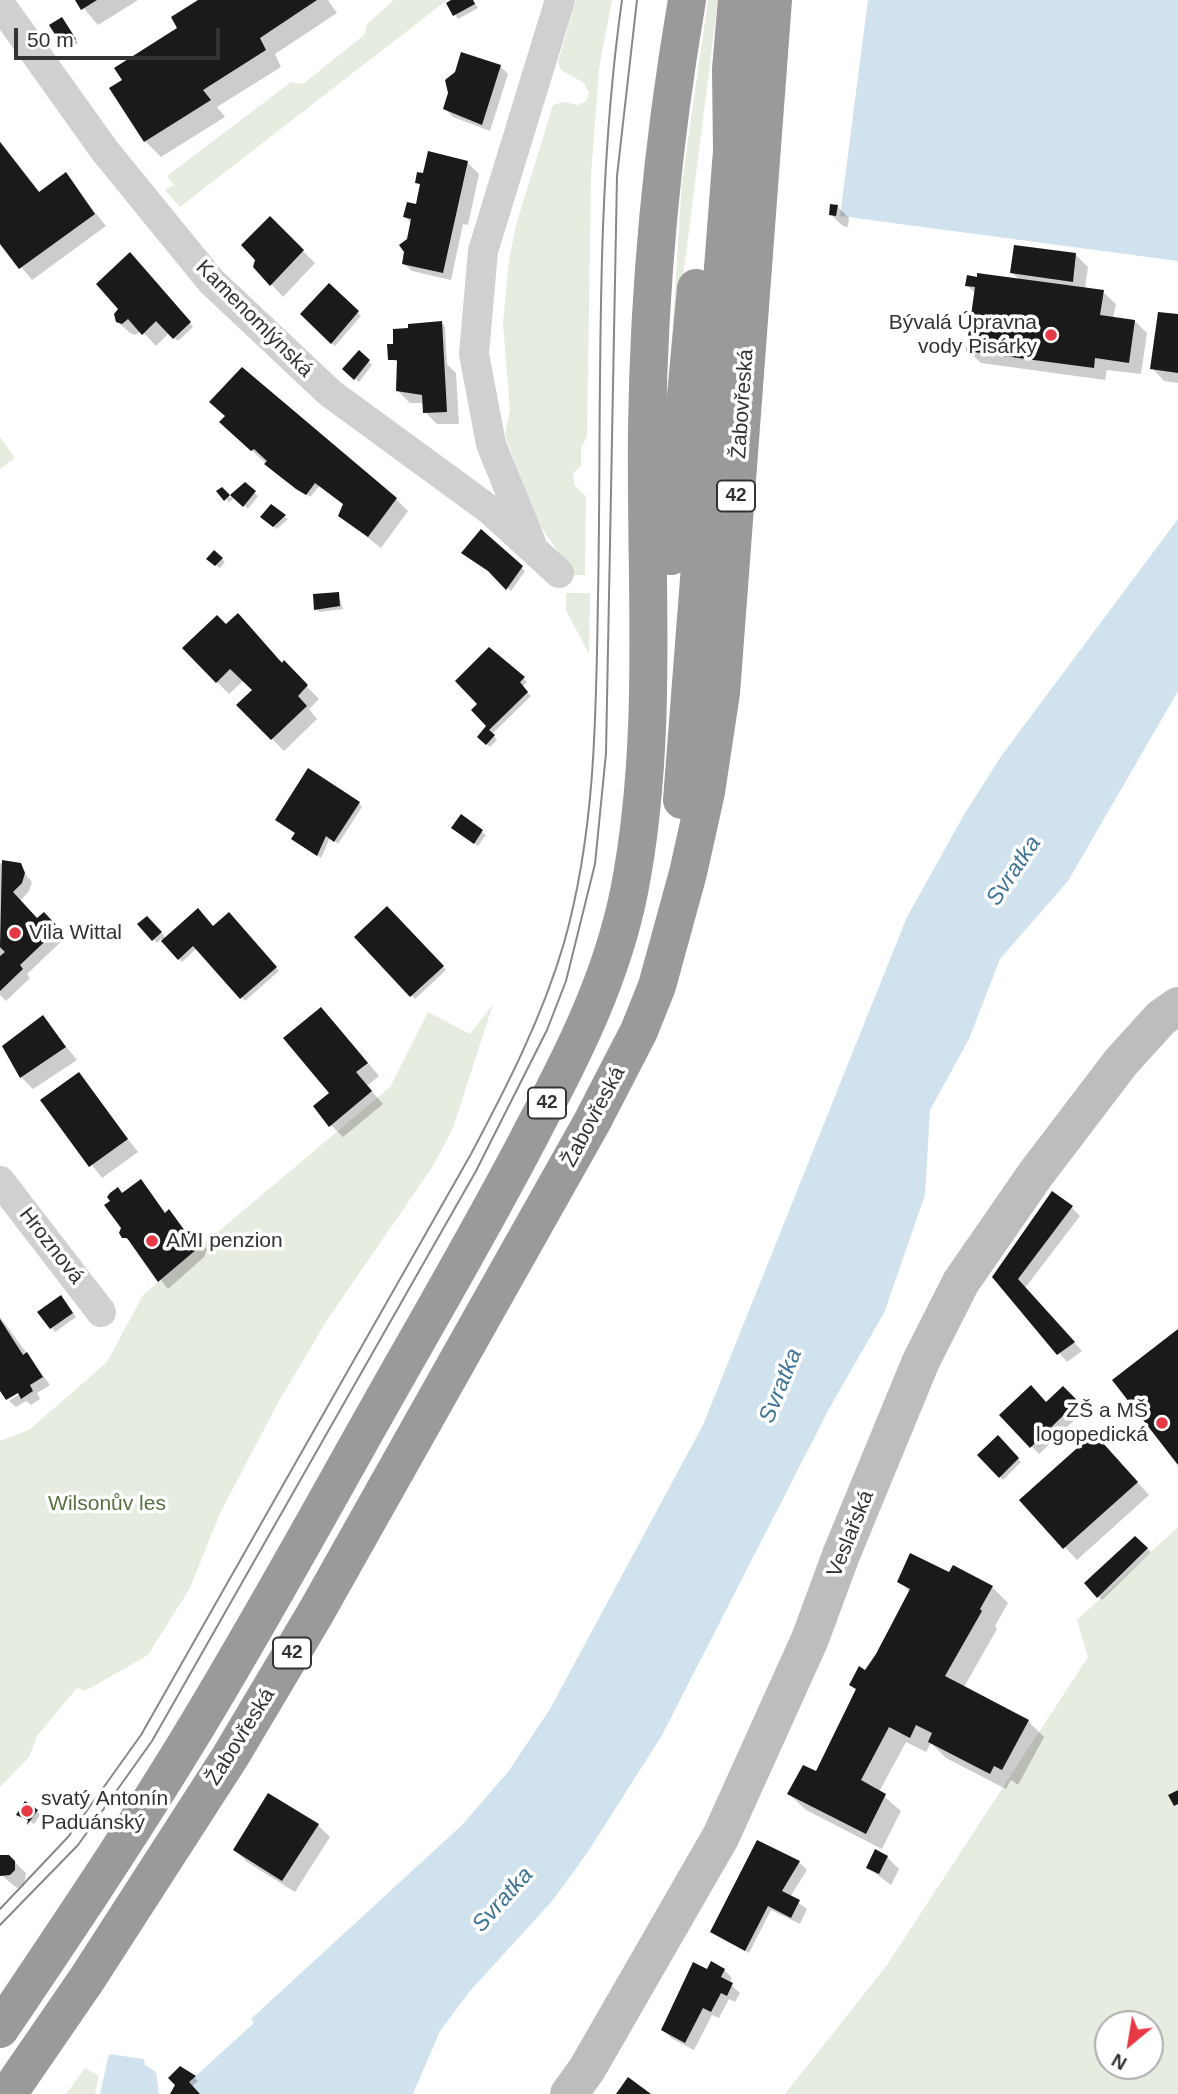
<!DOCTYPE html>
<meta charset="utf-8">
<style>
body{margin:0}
#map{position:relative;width:1178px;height:2094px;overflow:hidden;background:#fff;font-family:Arial,sans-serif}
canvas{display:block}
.north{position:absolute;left:1094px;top:2010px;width:70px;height:70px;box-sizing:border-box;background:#fff;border:2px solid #adadad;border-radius:50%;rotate:210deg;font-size:19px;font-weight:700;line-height:28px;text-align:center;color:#333}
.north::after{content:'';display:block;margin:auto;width:24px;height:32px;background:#e63946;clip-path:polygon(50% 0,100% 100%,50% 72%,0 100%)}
.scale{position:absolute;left:14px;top:28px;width:206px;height:32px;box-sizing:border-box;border:4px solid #333;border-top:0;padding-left:9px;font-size:21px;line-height:24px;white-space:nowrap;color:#333;-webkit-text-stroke:5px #fff;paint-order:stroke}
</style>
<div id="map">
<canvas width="1178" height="2094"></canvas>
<div class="north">N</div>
<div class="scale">50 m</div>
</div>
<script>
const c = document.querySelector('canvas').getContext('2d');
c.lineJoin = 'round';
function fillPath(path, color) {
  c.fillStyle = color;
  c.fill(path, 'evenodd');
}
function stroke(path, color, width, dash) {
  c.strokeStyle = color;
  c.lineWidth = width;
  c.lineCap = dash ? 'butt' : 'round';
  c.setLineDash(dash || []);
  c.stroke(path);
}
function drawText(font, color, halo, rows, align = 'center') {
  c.font = font + ' Arial,sans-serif';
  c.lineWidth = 7;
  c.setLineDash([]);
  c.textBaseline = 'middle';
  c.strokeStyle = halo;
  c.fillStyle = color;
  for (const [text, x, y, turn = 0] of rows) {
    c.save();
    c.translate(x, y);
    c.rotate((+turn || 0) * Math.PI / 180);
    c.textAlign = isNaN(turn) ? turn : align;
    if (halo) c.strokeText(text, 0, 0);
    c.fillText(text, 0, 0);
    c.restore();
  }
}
fillPath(new Path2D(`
 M394 0H447L180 207 165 190 174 185 167 176 291 82 303 84 364 35 367 24Z
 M576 0H612L599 69 591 175 587 436 581 448V466L573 473 574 485 586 496 585 575H574L536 520 505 435 510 409 503 323 509 260 516 225 553 105 563 102 578 105 586 101 589 93 584 83 561 70 558 62Z
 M708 0H718L668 397 682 182Z
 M0 437 15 458 0 469Z
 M566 593H590L589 654 566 610Z
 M493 1004 453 1128 433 1166 327 1320 279 1401 221 1511 190 1588 148 1655 85 1691 77 1688 37 1736 29 1757 0 1787V1441L29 1430 107 1362 143 1295 390 1087 428 1012 470 1034Z
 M1178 1527V2094H785L887 1965 1088 1657 1077 1620ZM1108 2024H1150V2066H1108Z
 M85 2068 99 2076 95 2094H66Z`), '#e6ecdf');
fillPath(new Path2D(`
 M868 0H1178V261L840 216Z
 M1178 519V691L1068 881 1000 959 969 1039 930 1110 925 1195 884 1313 830 1407 661 1737 587 1853 553 1900 470 1991 440 2031 413 2094H176L254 2023 251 2019 462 1825 508 1772 550 1709 703 1425 907 917 965 813 1002 755Z
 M109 2054 144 2059 145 2065 156 2072 159 2094H100Z`), '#cfe2ee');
fillPath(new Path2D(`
 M77 0H138L98 25Z
 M201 0H328L337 13 275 54 281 67 217 107 225 117 161 157 145 141 124 80 180 29Z
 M455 0H473L478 8 458 19 448 4Z
 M65 23 78 43 68 49 64 46Z
 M500 66 508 74 490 131 453 117 445 109 456 73Z
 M0 141 40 193 65 175 106 226 32 280 0 241Z
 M467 162 479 174 468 225 463 224 451 280 412 271 403 263 412 224 405 217 422 207V187L417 182Z
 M837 206 849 218 848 227 843 226 830 214Z
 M270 219 315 263 283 297 255 266Z
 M1076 255 1088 267 1085 289 1103 292 1116 304 1113 318 1135 321 1147 333 1141 374 1107 370 1105 380 981 363 968 351 976 294 967 285 978 279 1020 281 1012 272Z
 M142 266 193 327 178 341 169 333 156 346 142 331 135 335 130 333 117 321Z
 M329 285 361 316 335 346 302 314Z
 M1178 316V383L1164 381 1152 368Z
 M442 323 445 327 447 364 456 373 459 424H437L425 412 422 403H410L398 391V362L390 359 395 346 410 329Z
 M359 353 372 365 359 382 345 369Z
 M234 434 396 499 408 511 381 548 340 516 345 506 320 485 310 497 270 467Z
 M245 484 258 496 248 509 234 497 229 503 222 489 230 498Z
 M271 507 288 519 277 529 266 521Z
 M481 532 525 571 511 591 493 574Z
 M214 553 225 562 220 568 212 562Z
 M338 594 343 609 320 612 316 609Z
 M226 626 284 663 319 699 309 709 317 719 284 751 239 705 254 690 244 680 229 694 184 649Z
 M489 649 527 682 522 687 531 696 492 734 497 740 490 747 479 737 489 726 479 704Z
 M359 803 362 807 338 844 330 838 321 858 297 842Z
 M461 817 486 835 478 846 457 831Z
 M3 862H15L32 882 29 891 20 901 37 920 52 922 66 937 27 974 30 978 6 1001 0 995V959L5 954 0 955V864Z
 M387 908 446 970 415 999 356 937Z
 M147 918 167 939 237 922 279 971 245 1001 197 948 182 962 161 939 157 943 140 924Z
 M43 1018 77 1060 33 1089 21 1077 4 1047Z
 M333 1021 379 1076 367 1086 383 1104 343 1137 331 1125Z
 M78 1074 138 1152 102 1178 43 1101Z
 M122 1195 165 1214 169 1211 187 1233H193L207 1249 204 1257 168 1289 132 1242 123 1237Z
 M1072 1208 1080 1216 1025 1288 1082 1351 1067 1362 994 1277Z
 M65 1301 76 1317 55 1332 40 1313Z
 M0 1317 50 1385 37 1393 40 1399 31 1405 26 1401 16 1407 9 1401 26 1390 0 1387Z
 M1063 1388 1085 1410 1039 1454 1001 1415 1047 1404Z
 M998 1438 1021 1462 1003 1480 980 1455Z
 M1106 1447 1149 1495 1077 1560 1065 1547Z
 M1135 1538 1151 1552 1102 1600 1086 1583Z
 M949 1575 992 1587 1008 1603 995 1626 997 1629 964 1687 1028 1721 1044 1737 1018 1785 1011 1780 1006 1789 946 1758 931 1743 926 1752 906 1742 879 1792 901 1811 882 1849 806 1810 789 1794 817 1773 857 1690 851 1685 866 1672 910 1592 899 1581Z
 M37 1811 40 1815 34 1824 23 1816Z
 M318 1825 330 1837 295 1892 247 1862 235 1850Z
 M0 1857 13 1860 26 1873 24 1886 17 1888 0 1874Z
 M887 1857 899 1869 891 1885 868 1868Z
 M799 1862 807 1870 790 1897 807 1909 800 1924 771 1910 749 1953 713 1932Z
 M724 1970 732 1978 729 1983 740 1993 735 2002 729 1999 719 2018 712 2015 694 2050 671 2038 663 2030 708 1972Z
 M190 2073 198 2081 191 2087 198 2094H173Z`), '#0003');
fillPath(new Path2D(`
 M75 0H97L81 10Z
 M198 0H317L260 38 266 50 203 90 211 100 144 142 109 88 122 80 114 68 177 28 171 17Z
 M451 0H473L475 4 453 16 446 3Z
 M62 17 76 39 63 47 49 25Z
 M461 52 501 65 482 125 443 109 448 93 445 80 455 72Z
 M0 142 39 192 66 172 95 214 19 269 0 244Z
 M428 151 468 161 443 273 402 264 404 252 399 245 407 239 411 219 403 217 407 202 416 204 420 184 415 183 417 172 423 173Z
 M830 204 838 205 836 216 829 215Z
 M270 216 304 250 270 286 253 267 255 260 241 245Z
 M1014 245 1076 253 1073 282 1010 273Z
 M130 252 191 322 173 339 156 321 142 335 128 319 122 324 116 322 114 314 118 309 96 284Z
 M977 273 1104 290 1100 315 1135 320 1129 363 1095 358 1094 368 966 351 975 287 965 286 967 275 977 277Z
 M329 283 359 311 331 344 300 314Z
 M1158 312 1178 314V373L1150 369Z
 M442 321 447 412 423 413 422 395 396 391 397 360H388L387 344H393V329L408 328V324Z
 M359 350 370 360 354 380 342 369Z
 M242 367 397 498 368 537 338 516 343 504 315 483 306 495 296 489 264 464 267 461 254 449 251 451 219 422 225 416 209 402Z
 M245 482 256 491 243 507 230 495Z
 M222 487 230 495 224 501 216 491Z
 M271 504 286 515 273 527 260 517Z
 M481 529 523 566 506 590 488 571 461 553Z
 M214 550 223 558 215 566 206 559Z
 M339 592 340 606 314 610 313 594Z
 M238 613 282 663 284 660 308 685 298 696 307 706 271 740 236 705 252 690 230 669 216 683 182 648 217 615 226 624Z
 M489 647 525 677 520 682 528 692 489 730 495 735 486 745 477 737 486 726 471 710 477 704 455 681Z
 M308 768 360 802 334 842 326 836 317 856 291 839 295 833 275 820Z
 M461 814 483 830 474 844 451 828Z
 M2 860 21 863 25 873 22 883 13 892 37 918 44 912 59 928 20 965 23 969 0 991V956L5 952 0 947Z
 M387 906 444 966 410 997 354 937Z
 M198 908 213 926 229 912 277 967 240 999 193 946 178 960 161 941Z
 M147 916 162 932 152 941 137 924Z
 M321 1007 368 1063 356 1072 372 1091 329 1127 313 1106 329 1093 283 1038Z
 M43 1015 66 1047 20 1078 2 1046Z
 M79 1072 128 1139 89 1167 40 1100Z
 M141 1179 165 1213 169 1209 185 1231 194 1232 199 1240 197 1249 158 1282 127 1238H122L119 1233 121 1228 104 1205 110 1201 107 1197 110 1193 118 1187 122 1193Z
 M1052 1191 1073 1206 1018 1279 1075 1342 1057 1355 992 1277Z
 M61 1295 73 1313 50 1329 37 1312Z
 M0 1319 23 1355 27 1352 43 1377 30 1385 33 1391 21 1399 18 1393 6 1400 0 1391Z
 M1178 1329V1465L1112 1380Z
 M1031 1385 1046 1402 1063 1386 1078 1401 1030 1448 999 1415Z
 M1094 1433 1138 1482 1063 1549 1019 1500Z
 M998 1435 1019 1458 999 1478 977 1455Z
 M1135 1536 1148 1548 1097 1598 1084 1583Z
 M910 1553 949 1572 953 1565 993 1586 980 1609 982 1611 945 1676 1029 1720 1002 1770 994 1766 990 1774 928 1742 932 1733 916 1725 910 1738 889 1727 861 1780 886 1794 866 1834 787 1794 803 1765 816 1771 856 1689 849 1685 859 1666 865 1670 876 1654 910 1589 897 1582Z
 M1178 1790V1804L1174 1806 1168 1795Z
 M268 1793 319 1824 282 1881 233 1850Z
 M25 1801 38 1810 27 1825 28 1820 16 1815Z
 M757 1840 800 1861 782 1891 800 1900 791 1918 768 1906 745 1951 710 1932Z
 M875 1849 888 1856 879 1874 866 1868Z
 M0 1855H9L15 1861V1870L10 1875 0 1876Z
 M711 1961 725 1969 721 1977 733 1983 727 1996 721 1993 711 2012 703 2008 685 2043 661 2030 693 1962 707 1969Z
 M180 2066 196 2076 189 2082 200 2094H170L175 2085 168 2078Z
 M628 2077 651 2094H616Z`), '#1a1a1a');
stroke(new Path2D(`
 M0 4 105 151 211 281 330 393 490 510 559 573
 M531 543 491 444 474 354 483 251 560 0
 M0 1181 101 1312`), '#d0d0d0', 30);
stroke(new Path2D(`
 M569 2094 587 2069 721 1836 810 1639 841 1555 921 1361 961 1282 1035 1175 1121 1062 1161 1018 1178 1006`), '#bdbdbd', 38);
stroke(new Path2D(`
 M671 556 696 288
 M682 800 732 151 731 69 737 0
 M0 2029C64 1934 128 1839 187 1742 266 1613 337 1480 412 1349 454 1275 496 1202 535 1126 575 1051 612 976 629 892 659 740 645 582 647 429 649 286 663 140 687 0
 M8 2094 87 1979 230 1757 315 1614 592 1122 639 1031 657 986 688 873 706 792 721 693 773 0`), '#9a9a9a', 38);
stroke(new Path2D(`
 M0 1909 68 1837 141 1735 471 1154C507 1086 542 1018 564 943 596 830 596 713 598 597 602 398 594 197 622 0
 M0 1925 78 1845 152 1741 476 1171 547 1030 566 981 595 864 606 753 617 176 637 0`), '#888', 2);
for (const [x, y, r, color] of [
 [1051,335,7,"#e63946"],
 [15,933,7,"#e63946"],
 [152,1241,7,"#e63946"],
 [1162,1423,7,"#e63946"],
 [27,1811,7,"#e63946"]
]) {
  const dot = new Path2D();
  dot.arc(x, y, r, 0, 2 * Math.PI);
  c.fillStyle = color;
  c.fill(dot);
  stroke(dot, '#fff', 2.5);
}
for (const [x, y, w] of [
 [736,496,38],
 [547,1103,38],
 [292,1653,38]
]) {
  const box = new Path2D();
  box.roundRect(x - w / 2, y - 15.5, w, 31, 5);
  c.fillStyle = '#fff';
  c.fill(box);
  stroke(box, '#333', 2);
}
drawText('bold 19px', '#333', null, [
 ["42",736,496],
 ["42",547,1103],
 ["42",292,1653]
]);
drawText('21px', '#333', '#fff', [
 ["Kamenomlýnská",254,319,45],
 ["Žabovřeská",743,404,-86],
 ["Žabovřeská",594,1117,-62],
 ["Hroznová",51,1246,52],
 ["Veslařská",851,1534,-68],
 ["Žabovřeská",241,1737,-58]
]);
drawText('21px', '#333', '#fff', [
 ["Bývalá Úpravna",1037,323,"right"],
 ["vody Pisárky",1037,347,"right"],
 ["Vila Wittal",29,933],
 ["AMI penzion",166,1241],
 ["ZŠ a MŠ",1148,1411,"right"],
 ["logopedická",1148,1435,"right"],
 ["svatý Antonín",41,1799],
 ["Paduánský",41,1823]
], 'left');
drawText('21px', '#56703f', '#fff', [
 ["Wilsonův les",107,1504]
]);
drawText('italic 23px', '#3f7597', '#fff', [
 ["Svratka",1014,871,-56],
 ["Svratka",781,1386,-68],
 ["Svratka",503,1900,-48]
]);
</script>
